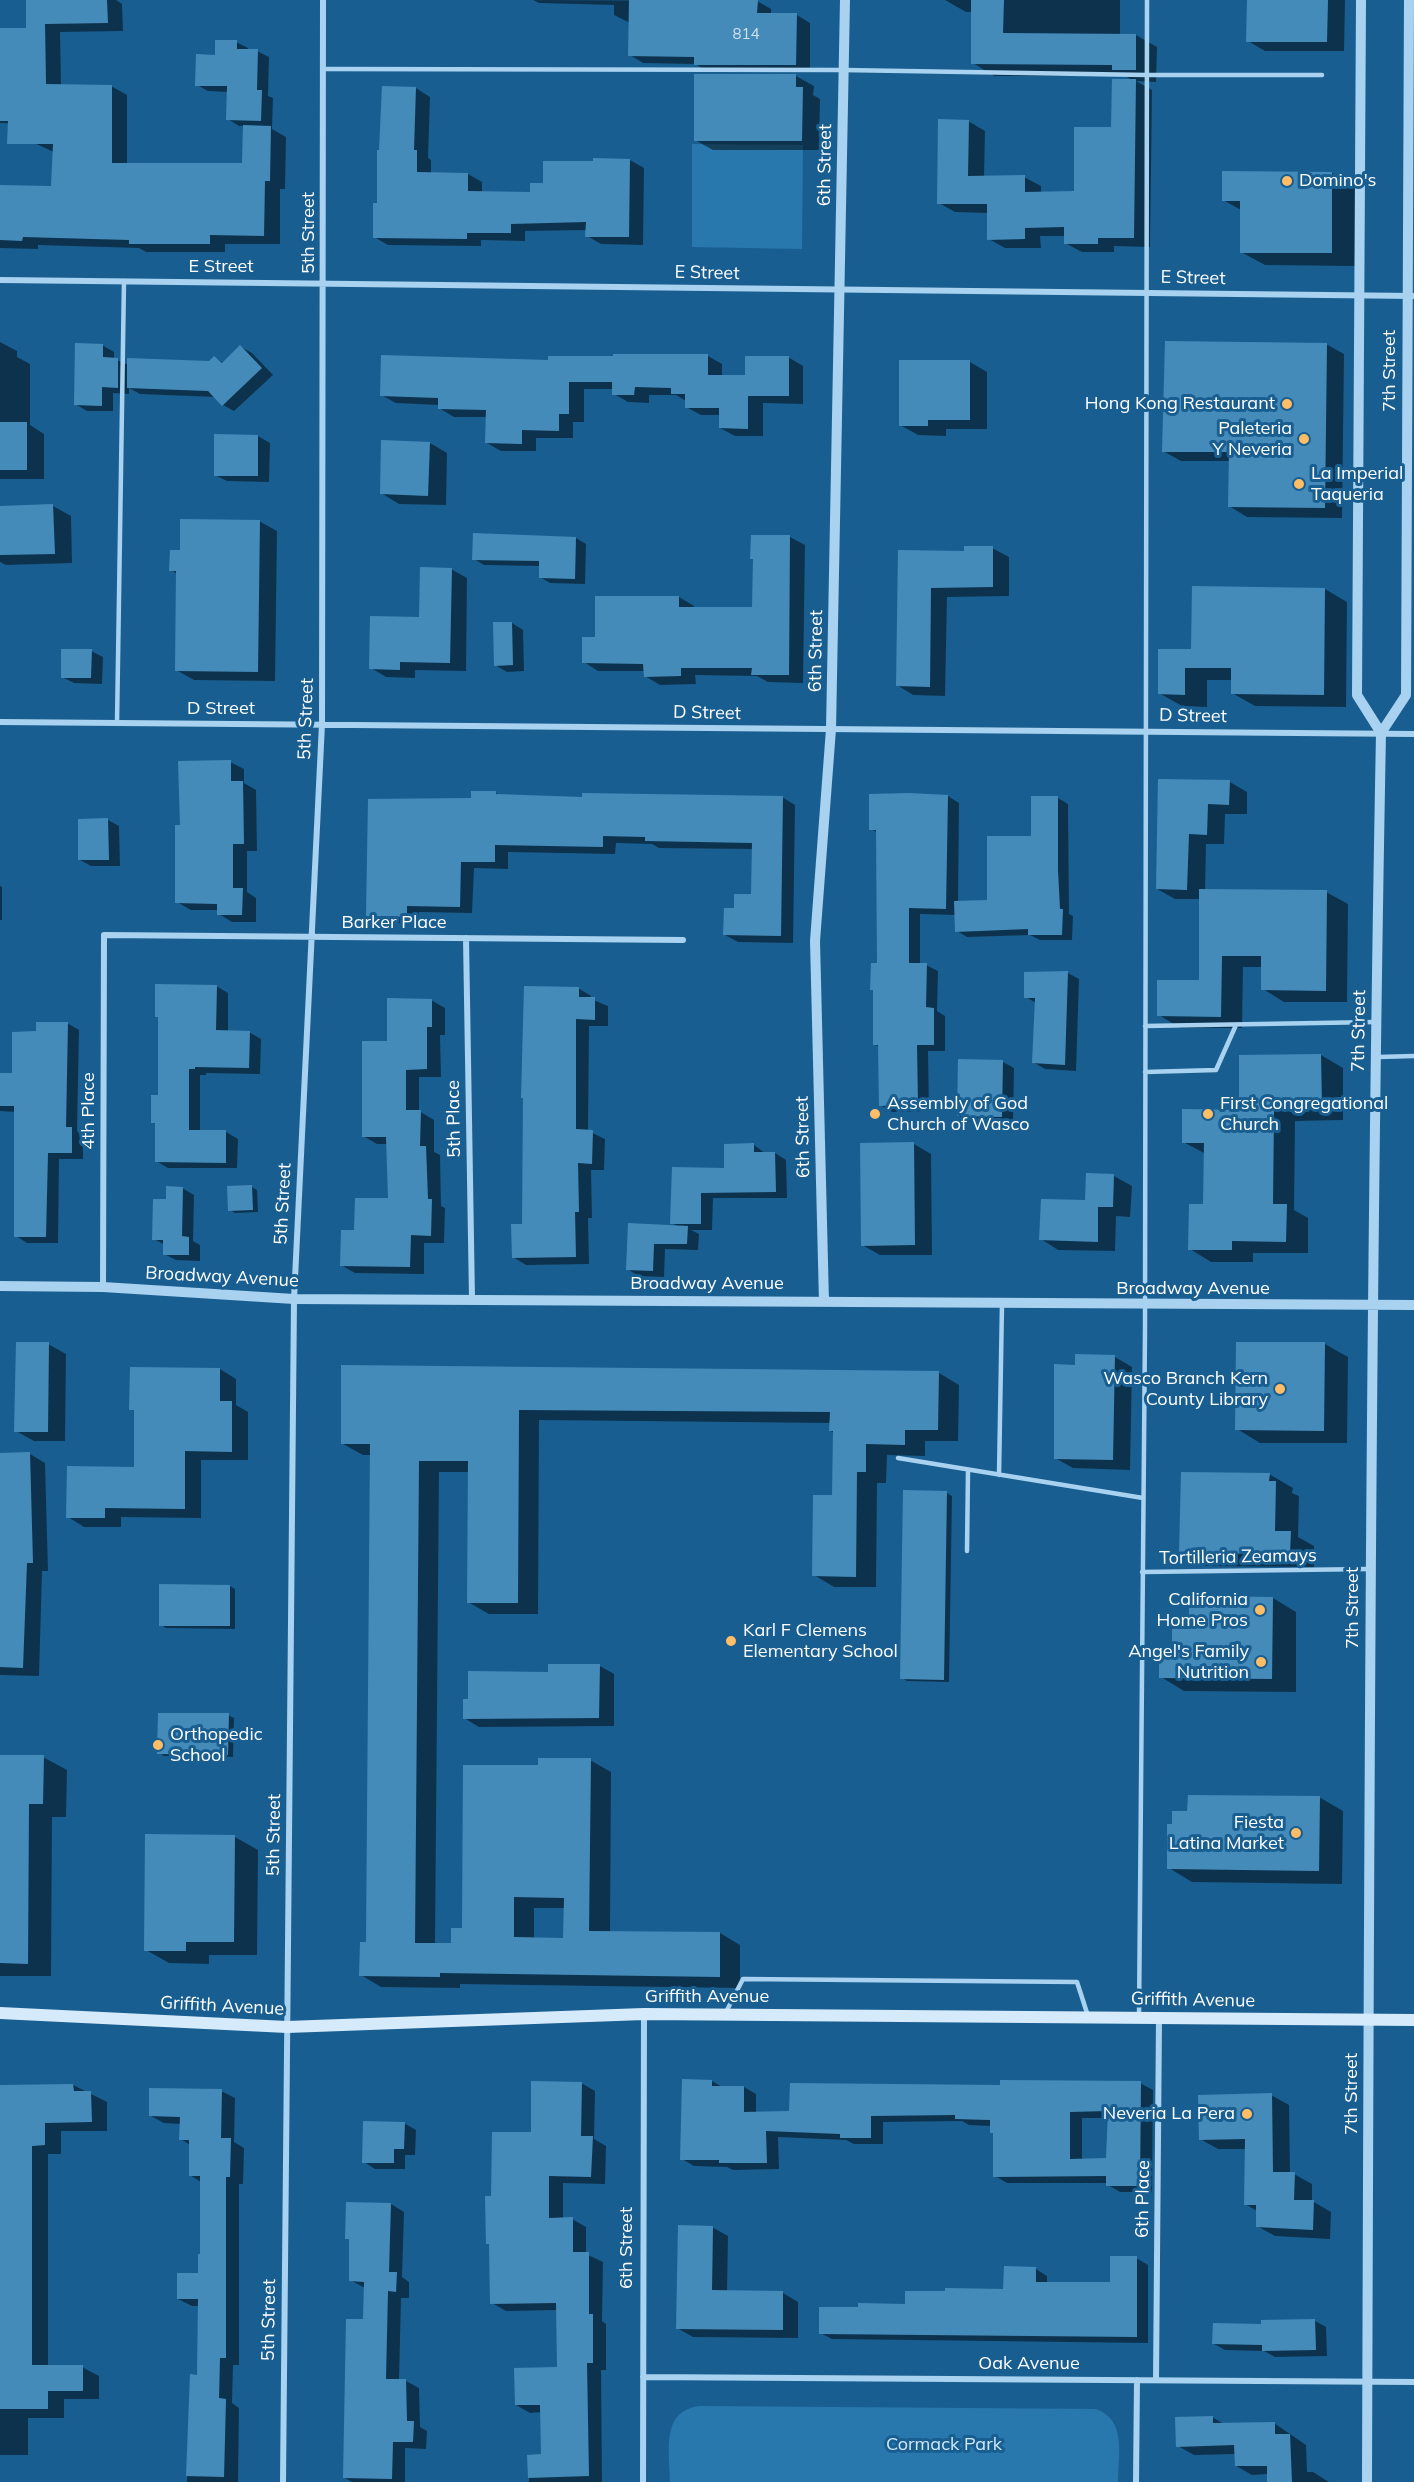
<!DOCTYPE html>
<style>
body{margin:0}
canvas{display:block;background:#195e91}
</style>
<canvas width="1414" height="2482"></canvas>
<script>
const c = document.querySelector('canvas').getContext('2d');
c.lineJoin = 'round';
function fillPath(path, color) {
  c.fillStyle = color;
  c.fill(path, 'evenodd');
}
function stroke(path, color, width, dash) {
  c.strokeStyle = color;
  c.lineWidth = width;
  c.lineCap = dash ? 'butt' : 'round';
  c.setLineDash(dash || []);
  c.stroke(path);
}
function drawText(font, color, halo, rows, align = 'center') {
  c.font = font + ' Mulish,sans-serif';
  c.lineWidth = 6;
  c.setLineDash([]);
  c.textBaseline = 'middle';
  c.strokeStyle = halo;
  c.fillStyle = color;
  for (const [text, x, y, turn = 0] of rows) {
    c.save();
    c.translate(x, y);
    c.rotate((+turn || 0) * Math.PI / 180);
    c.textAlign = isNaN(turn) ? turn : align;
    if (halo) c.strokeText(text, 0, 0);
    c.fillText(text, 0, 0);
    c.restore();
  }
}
fillPath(new Path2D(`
 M692 144 803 145 802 249 692 247Z
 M700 2406 1096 2409C1127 2420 1118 2455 1118 2482H670C670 2451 660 2411 700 2406Z`), '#2878ad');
fillPath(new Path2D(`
 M27 0H116L122 4 123 31 60 32 61 86H111L127 95V164L244 165 245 126H239L228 119V92L208 91 197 85 216 56 236 42 248 48V51H257L269 57 268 96 273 98 272 129 286 137 285 189H280V244H225V252H146L139 248 38 245V249L0 248V186L53 187 54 152 34 143 35 124 0 123V29H28Z
 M533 0 757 1 771 9V15H797L810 23V72H709L695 64 643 63 630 55V23L614 15V5L539 3Z
 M945 0H1120V35H1136L1157 47 1156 82 1136 81 1152 90 1150 247 1114 246V252H1082L1065 243V236H1040L1041 248H1005L989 239 988 213 955 212 939 203 968 121 985 131 984 177H1024L1041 186V193H1075L1113 129 1134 81 1125 76H994L973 63V12H966Z
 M1248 0H1345L1344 51H1265L1248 41Z
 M796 76 814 86 813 95 820 99 819 150H713L695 140Z
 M416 88 430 97 428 158 431 160V174H468L482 182V193H531L545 184 594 163V160H630L644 168 643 245 601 244 587 236V230L525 231V241L481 240V246L388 245 374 237 379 204Z
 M1332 173 1355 187V266L1265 265 1241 252V210L1223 200Z
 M0 342 17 351V357L30 364V425L44 434V479H0Z
 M1326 344 1344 354 1342 518 1247 517 1229 506 1230 461H1181L1163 451Z
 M102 345 114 352V359L129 365 210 362 215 358 224 363 241 347 252 353 273 375 234 411 223 405 215 397 140 394 129 388V394L113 393V411H87L75 404Z
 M708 356 722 364V376H746L788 357 803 366V404L763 403V436H735L720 428V415H701L686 407V401L676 395H649V403L628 402 614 394V389H584V422H573V438H536V451H501L487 443V417H454L439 408V405L396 403 381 395 550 362Z
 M970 362 987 372V429H946V436L918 435 900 425Z
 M216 435 258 436 270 443 269 482 227 481 215 475Z
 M430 443 447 453 446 505 399 504 381 493Z
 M53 506 71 516 72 563 6 565 0 562V507Z
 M259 521 277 531 275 681 194 680 176 670 177 574 171 570Z
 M790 537 805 545 803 683 768 682 757 676 695 675 696 684 660 685 645 676V671H598L584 662 596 638 679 597 694 606V608H754L755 560 752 558Z
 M576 538 586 544 585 584 550 583 540 577V566L484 565 474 559Z
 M992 548 1009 557V596L947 597 945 696 913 695 897 685 899 552 965 553Z
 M451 569 467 578 466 671 415 670V678L386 677 371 668 420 618Z
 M1325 589 1347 602 1346 707 1255 706 1232 693V680H1207V707L1182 706 1159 693 1192 651Z
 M512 623 523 630 524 671 507 672 495 665Z
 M91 651 103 657 102 684 74 683 62 677Z
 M230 762 244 769V783L256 790 257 851H247V892L256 898V922H232L219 914V910H191L177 902 181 827Z
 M1160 780 1230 782 1247 792V814H1225L1224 844H1206L1205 891 1326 892 1348 904 1347 1002H1284L1263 989V967H1243L1242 1028H1180L1159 1015 1200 982 1201 899H1175L1157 889Z
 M496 793 501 796 584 798 782 797 795 805 793 943 738 942 725 935 736 910 753 895 754 849 659 848 652 844 616 843 615 854 508 852V869L474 868 472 913 419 912V923H381L368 915 472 800Z
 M948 796 959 803 958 902 988 901 1032 838 1033 797 1058 798 1068 804 1069 914 1073 916 1072 940H1040L1030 935 967 937 957 931 956 915 920 914V965H926L938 971 937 1011 945 1016V1051H928L929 1111 892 1112 880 1105 879 1047 874 1044 878 964V833L871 829Z
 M108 820 119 826 120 866H91L80 860Z
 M0 886 2 887V920H0Z
 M1068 973 1079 979 1076 1071 1045 1069 1033 1062 1036 1003 1026 997Z
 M216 986 228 993V1032H249L261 1039 260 1074 206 1073V1075H200V1132H226L238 1139 237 1168H168L156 1161 157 1125 153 1122 160 1096V1018L156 1016Z
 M578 988 591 996V999L608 1006V1026H589L588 1131 605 1139 604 1170H591L592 1218H588L589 1264 526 1265 513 1257 524 1226Z
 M431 1000 445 1008V1035H440L441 1077H419V1111L434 1120V1152L440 1155 441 1206 445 1208 444 1243H424V1274L355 1273 341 1265 356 1232 389 1200 388 1144H377L363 1136 388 1043Z
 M67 1023 79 1030 77 1131 83 1135V1159H59L58 1243H27L16 1236V1112L0 1111V1074L14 1075 38 1033Z
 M1321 1055 1343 1068V1120L1295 1121 1294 1210 1308 1218V1253H1253V1262H1211L1190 1249 1205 1206 1206 1154 1183 1142 1240 1111Z
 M1003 1062 1014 1068 1013 1123 970 1122 959 1116Z
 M914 1144 931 1154 932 1255H880L862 1245Z
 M754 1145 765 1153H775L786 1160 787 1198H713L712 1230H691L699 1234 698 1250 665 1249 664 1277 639 1276 627 1269 630 1224 679 1227 672 1223 673 1168 726 1170Z
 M1114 1176 1132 1186 1130 1217 1116 1216 1115 1251 1058 1250 1041 1239Z
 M252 1187 257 1190 258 1212 235 1213 230 1210Z
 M182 1188 194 1195 193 1241 200 1245V1261L176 1260 164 1254 165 1245 154 1239 167 1201Z
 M48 1344 66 1354 65 1441H34L16 1431Z
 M1325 1344 1348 1357 1347 1443H1260L1237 1429Z
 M1115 1357 1132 1367 1130 1470 1073 1468 1055 1458 1077 1366Z
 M343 1367 939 1373 959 1385 958 1441H925V1456L887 1455 886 1483H877L876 1587H834L814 1575 834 1497V1433L831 1431V1423L539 1420 538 1614H489L468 1602 469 1472H439L435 1944 452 1945 463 1930 540 1767 590 1760 611 1772 610 1932 720 1933 740 1945V1988L460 1984V1988L381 1987 361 1975 367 1944 372 1455H363L343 1444ZM534 1908H565V1939H534Z
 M220 1369 236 1379V1405L248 1412V1460H201V1518L121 1517V1527H84L68 1517 135 1469 136 1411 131 1409Z
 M30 1454 45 1463 48 1571H42L39 1676 0 1675V1455Z
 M1269 1474 1293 1488 1292 1493 1299 1496 1298 1537 1314 1546V1567L1204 1566 1181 1552Z
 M947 1493 952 1496 949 1682 907 1681 902 1678Z
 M161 1586H230L235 1589V1629L166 1628 161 1625Z
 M1273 1598 1296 1612V1692L1184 1691 1161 1677 1190 1630Z
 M600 1666 614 1674V1726L479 1727 464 1718 549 1673Z
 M228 1715 234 1718 233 1757 164 1756 159 1753Z
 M0 1756 43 1757 67 1770 66 1817H52L51 1976H0Z
 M1319 1797 1343 1811 1342 1884 1192 1882 1169 1868Z
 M235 1837 258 1850 257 1955H209V1964L169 1963 146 1950Z
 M712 2081 722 2087H744L756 2094V2113H790L1002 2087 1140 2083 1153 2090 1152 2192H1120L1108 2185V2183H1007L995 2176 994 2134 991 2126 969 2125 962 2121 883 2122V2144H854L846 2140 778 2137 779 2169 733 2170 727 2167 694 2166 682 2159ZM1082 2118H1109L1107 2159 1082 2160Z
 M581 2083 595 2091 594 2139 606 2146 605 2184 563 2183V2219H572L586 2227V2254L603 2262 602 2321 606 2324V2370H601L602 2482H494H529V2456H543L542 2412 530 2413 516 2405 558 2368V2310L506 2311 492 2303 493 2198 532 2134Z
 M73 2085 107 2102V2131H61V2154H48V2367H82L99 2376V2399H64V2418H28V2455H0V2086Z
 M221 2091 235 2098 234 2142 244 2148 243 2184H239V2365H233L232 2403 239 2408 238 2482H187L191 2376H199V2306H192L178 2299 200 2275 202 2256 201 2182 190 2175V2145L181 2139V2124L164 2123 151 2116Z
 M1271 2095 1289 2105 1290 2174H1294L1312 2184V2201L1331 2212 1330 2239 1275 2236 1257 2226V2211L1245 2204 1246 2149H1218L1200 2139Z
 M404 2123 416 2130 415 2155H405V2169H375L364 2162Z
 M391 2204 404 2212 402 2277 409 2282V2298H401L399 2381H406L419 2388 420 2427 427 2431 426 2449 405 2448V2482H352L345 2478 364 2320 365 2288 350 2280 351 2240 347 2238Z
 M712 2227 728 2236 727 2292 783 2293 798 2302V2338L693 2337 677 2328Z
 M1136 2258 1148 2265V2343L832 2339 820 2333 859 2308 907 2305 1005 2291 1036 2269 1047 2276V2284L1111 2283Z
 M1315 2321 1326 2327 1327 2356 1275 2357 1264 2351 1225 2350 1214 2344 1263 2326Z
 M1212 2417 1224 2424 1274 2423 1306 2445 1307 2472H1313L1329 2482H1269L1268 2474 1252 2475 1236 2466V2454L1194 2455 1178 2446Z`), '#0007');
fillPath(new Path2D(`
 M26 0H107L108 23 45 24 46 84 112 85V163H242L243 125 271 126 270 181H265L264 236 210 235V244H129V240L23 237 22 241 0 240V185L51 186 53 144H7L8 121H0V28H26Z
 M629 0H758L757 13H797L796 65H694V57L628 56Z
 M971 0H1004L1003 33 1136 34V70H1112V65L971 64Z
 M1247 0H1328L1327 42H1246Z
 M215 40H237V49H258L257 90H262L261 121 226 120 227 86H195L196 54 215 55Z
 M694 74H796V87H803L802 141H694Z
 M1112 79H1136L1134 238H1098V244H1064V227L1025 228V239L987 240V204H937L938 119 969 120 968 176 1025 175V192L1074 191V127H1111Z
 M382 86 416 87 414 150H417V172L468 173V191L530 192V183H543V161H593V158L630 159 629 237H585L586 222 511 224V233H467V239L373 238V203H377V150H379Z
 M1222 171 1332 172V253H1240V201H1222Z
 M1165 341 1327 343 1325 508 1228 507 1229 452H1162Z
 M75 343 103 344V357L118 358V388L102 387V406L74 405Z
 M240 345 262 368 222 406 208 391 127 388V358L209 361 214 356 222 363Z
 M613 354H708V375H745V356H789V396H748V429L719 428V408H685V394H671V388L635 387 634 395H612V382H569V414H559V431L522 430V444L485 443 486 410 438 409V398L380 396 381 355 548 360V356H613Z
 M899 360H970V420H928V426H899Z
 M0 422H27V470H0Z
 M214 434 258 435V476H214Z
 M381 440 430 442 428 496 380 494Z
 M53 504 55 554 0 555V506Z
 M180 519 260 520 258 672 175 671 176 571H169L170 550H180Z
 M473 533 576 537 575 579 539 578V561L472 560Z
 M751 535H790L789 675H751L752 668H681V676L644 677 643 664 582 663V637H595V596H679V607H752L753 559H750Z
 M964 546H993V587L931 588 930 687 896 686 898 550 964 551Z
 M420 567 452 568 450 663 400 662V670L369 669 370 616 419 617Z
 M1192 586 1325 588 1324 695 1231 694V668H1185V695L1158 694V649H1191Z
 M493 622H512L513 665 494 666Z
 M61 649H92L91 678H61Z
 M231 760V781H243L244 844H233V888H243L242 915H217V904L175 903V825H180L178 761Z
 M1158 779 1230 780 1229 805 1208 804 1207 835 1189 834 1187 890 1156 889Z
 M471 791H496V794L582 797V793L783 796 781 936 723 935 724 908H734V894H751L752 843 645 841V837L603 836V847L495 845V862H461L460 907 407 906V917L366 916 368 799 471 798Z
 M909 793 948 795 946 909 909 908V963H927L926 1007 934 1008V1045H917L918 1105 879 1106 878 1045H873V990H870L871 963H877L876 830H869V794Z
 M1031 796H1058V870L1060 909H1063L1062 935H1028V929L955 932 954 901 987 900V836H1031Z
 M108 818 109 860H78V819Z
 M1199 889 1327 890 1326 991 1261 990V956H1222L1221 1017 1157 1016V980H1199Z
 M1068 971 1065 1065 1032 1063 1035 998H1024V972Z
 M155 984 217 985 216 1030 250 1031 249 1068 195 1067V1069H189V1130H226V1163L155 1162V1123H151V1095H158V1017H155Z
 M524 986 579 987V997H595V1020L576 1019V1129L593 1130 592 1164 578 1163 579 1212H575L576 1257 512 1258 511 1224H522L523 1098H521Z
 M387 998 432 999V1027H427V1069L406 1070V1110H421L420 1146H426L428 1199H432L431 1236 411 1235 410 1267 340 1266 341 1230H354L355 1198H388L386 1137H362V1041H387Z
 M36 1022H68L66 1127H72V1153H48L46 1237H14V1106H0V1073H12V1032L36 1031Z
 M1321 1054 1322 1108 1274 1109 1273 1204H1287L1286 1242 1232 1241V1250H1188L1189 1204H1203L1204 1143H1182V1109L1239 1110V1055Z
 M958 1059 1003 1060 1002 1117 957 1116Z
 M914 1142 915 1245 861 1246 860 1143Z
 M754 1143V1152H775L776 1192 701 1193V1224H670L672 1167 724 1168V1144Z
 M1086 1173 1114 1174 1113 1207H1098V1242L1039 1240 1041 1199 1085 1200Z
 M252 1185 253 1210 228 1211 227 1186Z
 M166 1186 183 1187 182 1236 189 1237V1255H163V1240H152L153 1199H166Z
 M628 1223 688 1226 687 1244H654L653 1271 626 1270Z
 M16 1342H49L48 1432H14Z
 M1236 1342H1325L1324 1431 1235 1430Z
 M1075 1354 1115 1355 1113 1460 1054 1459V1364L1075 1365Z
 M341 1365 939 1371 938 1430H905V1445L866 1444V1472H857L856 1577 812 1576 813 1495H832L833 1431H829L830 1412 519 1410 518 1603H467L468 1461H419L415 1943H451V1928H462L463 1765H538V1758H591L589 1931 720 1932V1977L440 1973V1977L359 1976 360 1942H366L370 1444H341ZM514 1897 564 1898 563 1938 514 1937Z
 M130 1367 220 1368V1401H232V1452L185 1451V1509L105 1508V1518H66L67 1466 134 1467V1410H129Z
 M30 1452 33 1563H27L23 1668 0 1667V1453Z
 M1181 1472 1270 1473 1269 1481H1276L1275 1531H1291L1290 1554 1179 1553Z
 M903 1490 947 1491 944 1680 900 1679Z
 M159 1584 230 1585V1626H159Z
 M1189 1596 1273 1597 1272 1679 1159 1678V1651L1172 1652V1629H1189Z
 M548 1664H600L599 1718 463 1719V1699H468V1671L548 1672Z
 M158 1713H229L228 1755 157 1754Z
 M0 1755H44L43 1804H29L28 1964 0 1963Z
 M1188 1795 1320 1796 1319 1871 1167 1869V1824H1172V1811H1187Z
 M145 1834 235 1835 234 1942H186V1951H144Z
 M682 2079 712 2080V2086H744V2112L789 2111 790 2083 1000 2085V2080L1141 2081 1140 2186H1106V2176L993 2177V2133H990V2120L955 2119V2115L871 2116V2138H840V2134L766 2131 767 2163H719V2160H680ZM1108 2111 1106 2158 1070 2159V2112Z
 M531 2081 582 2082 581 2136H593L591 2177 549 2176V2218L573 2217V2252H589V2314H593V2363H587L589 2476 528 2478 527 2455 541 2454 540 2405H515L514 2368 557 2367 556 2303 490 2304 489 2244H486L485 2196H491L492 2132H531Z
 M73 2084 74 2091H91L92 2122 45 2123V2145L32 2146V2365H83V2391H48V2409H0V2085Z
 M149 2088 222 2089 221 2138H231L230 2177H226V2358H220L219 2398 226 2399 224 2477 186 2476 190 2374 197 2375 198 2299H177V2273H198V2254H200V2176H189V2140H179L180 2117 149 2116Z
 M1272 2093 1273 2172H1295L1294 2200H1314L1313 2230 1256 2227V2205H1244L1245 2139 1199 2140 1198 2095Z
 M363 2121 405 2122 404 2149H394V2163H362Z
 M346 2202 391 2203 389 2272H397L396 2292 388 2291 386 2379H406L407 2421H414L413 2442H393L392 2479 343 2478 346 2319H363L364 2282 349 2281V2239H345Z
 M678 2225 713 2226 712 2290 783 2291V2330L676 2329Z
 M1110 2256H1137V2337L819 2334V2307H858V2303L905 2304V2291H945V2288L1003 2289 1004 2266 1036 2267V2282H1110Z
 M1315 2319 1316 2350 1262 2351V2345L1212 2344 1213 2323 1261 2324V2320Z
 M1213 2416V2423L1275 2422V2434H1290L1292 2482H1267V2466H1235L1234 2445 1176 2447 1175 2417Z`), '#458bba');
stroke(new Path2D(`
 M323 69 843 70 1147 75H1322
 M117 723 124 281
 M1145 1026 1375 1022
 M1378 1057 1414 1056
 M1145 1072 1216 1070 1236 1025
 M898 1458 1143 1498
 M999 1475 1002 1304
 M967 1551 968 1470
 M1142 1572 1370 1569
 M726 2012 743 1979 1077 1982 1088 2016
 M1139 2017 1145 1331 1147 0`), '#a8d2ef', 4.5);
stroke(new Path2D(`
 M0 280 1414 296
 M0 722 1414 734
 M466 938 472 1299
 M103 1287 104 935 683 940
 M643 2377 1414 2382
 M1156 2380 1159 2018
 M283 2482 294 1299 322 724 323 0
 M643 2482 644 2014
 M1136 2482 1137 2380`), '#a8d2ef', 6);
stroke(new Path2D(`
 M1361 0 1357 695 1381 733C1370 1316 1369 1899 1367 2482
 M1381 733 1406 695 1409 0
 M0 1286 103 1287 294 1299 1414 1305
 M824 1302 815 941 831 729 845 0`), '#a8d2ef', 10);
stroke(new Path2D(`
 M0 2013 287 2027 644 2014 1414 2020`), '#d5ebfb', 12);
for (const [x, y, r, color] of [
 [1287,181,6,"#ffbd66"],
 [1287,404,6,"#ffbd66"],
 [1304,439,6,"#ffbd66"],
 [1299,484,6,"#ffbd66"],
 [875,1114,6,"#ffbd66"],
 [1208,1114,6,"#ffbd66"],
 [1280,1389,6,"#ffbd66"],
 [1260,1610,6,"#ffbd66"],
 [731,1641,6,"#ffbd66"],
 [1261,1662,6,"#ffbd66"],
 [158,1745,6,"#ffbd66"],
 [1296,1833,6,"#ffbd66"],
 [1247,2114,6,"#ffbd66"]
]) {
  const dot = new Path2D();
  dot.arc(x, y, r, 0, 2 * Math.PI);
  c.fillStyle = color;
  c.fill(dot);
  stroke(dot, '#195e91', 2);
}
drawText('15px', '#d0e2ee', null, [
 ["814",746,34]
]);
drawText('18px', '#fff', '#195e91', [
 ["6th Street",825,165,-89],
 ["5th Street",309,233,-90],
 ["E Street",221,267],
 ["E Street",707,273,1],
 ["E Street",1193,278,1],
 ["7th Street",1390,371,-90],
 ["6th Street",816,651,-89],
 ["D Street",221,709],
 ["D Street",707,713,1],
 ["D Street",1193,716,1],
 ["5th Street",306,719,-88],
 ["Barker Place",394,923],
 ["7th Street",1359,1031,-89],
 ["4th Place",89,1111,-90],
 ["5th Place",454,1119,-91],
 ["6th Street",803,1137,-91],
 ["5th Street",283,1204,-87],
 ["Broadway Avenue",222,1277,3],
 ["Broadway Avenue",707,1284],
 ["Broadway Avenue",1193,1289],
 ["Tortilleria Zeamays",1238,1557,-1],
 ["7th Street",1353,1608,-90],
 ["5th Street",274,1835,-89],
 ["Griffith Avenue",707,1997],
 ["Griffith Avenue",1193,2000,1],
 ["Griffith Avenue",222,2006,3],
 ["7th Street",1352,2094,-90],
 ["6th Place",1143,2199,-89],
 ["6th Street",627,2248,-90],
 ["5th Street",269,2320,-89],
 ["Oak Avenue",1029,2364]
]);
drawText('18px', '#fff', '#195e91', [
 ["Domino's",1299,181,"left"],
 ["Hong Kong Restaurant",1275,404],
 ["Paleteria",1292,429],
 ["Y Neveria",1292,450],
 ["La Imperial",1311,474,"left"],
 ["Taqueria",1311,495,"left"],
 ["Assembly of God",887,1104,"left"],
 ["Church of Wasco",887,1125,"left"],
 ["First Congregational",1220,1104,"left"],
 ["Church",1220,1125,"left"],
 ["Wasco Branch Kern",1268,1379],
 ["County Library",1268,1400],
 ["California",1248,1600],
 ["Home Pros",1248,1621],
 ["Karl F Clemens",743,1631,"left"],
 ["Elementary School",743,1652,"left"],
 ["Angel's Family",1249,1652],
 ["Nutrition",1249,1673],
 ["Orthopedic",170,1735,"left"],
 ["School",170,1756,"left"],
 ["Fiesta",1284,1823],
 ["Latina Market",1284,1844],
 ["Neveria La Pera",1235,2114]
], 'right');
drawText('18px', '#cee9fb', '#195e91', [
 ["Cormack Park",944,2445]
]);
</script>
